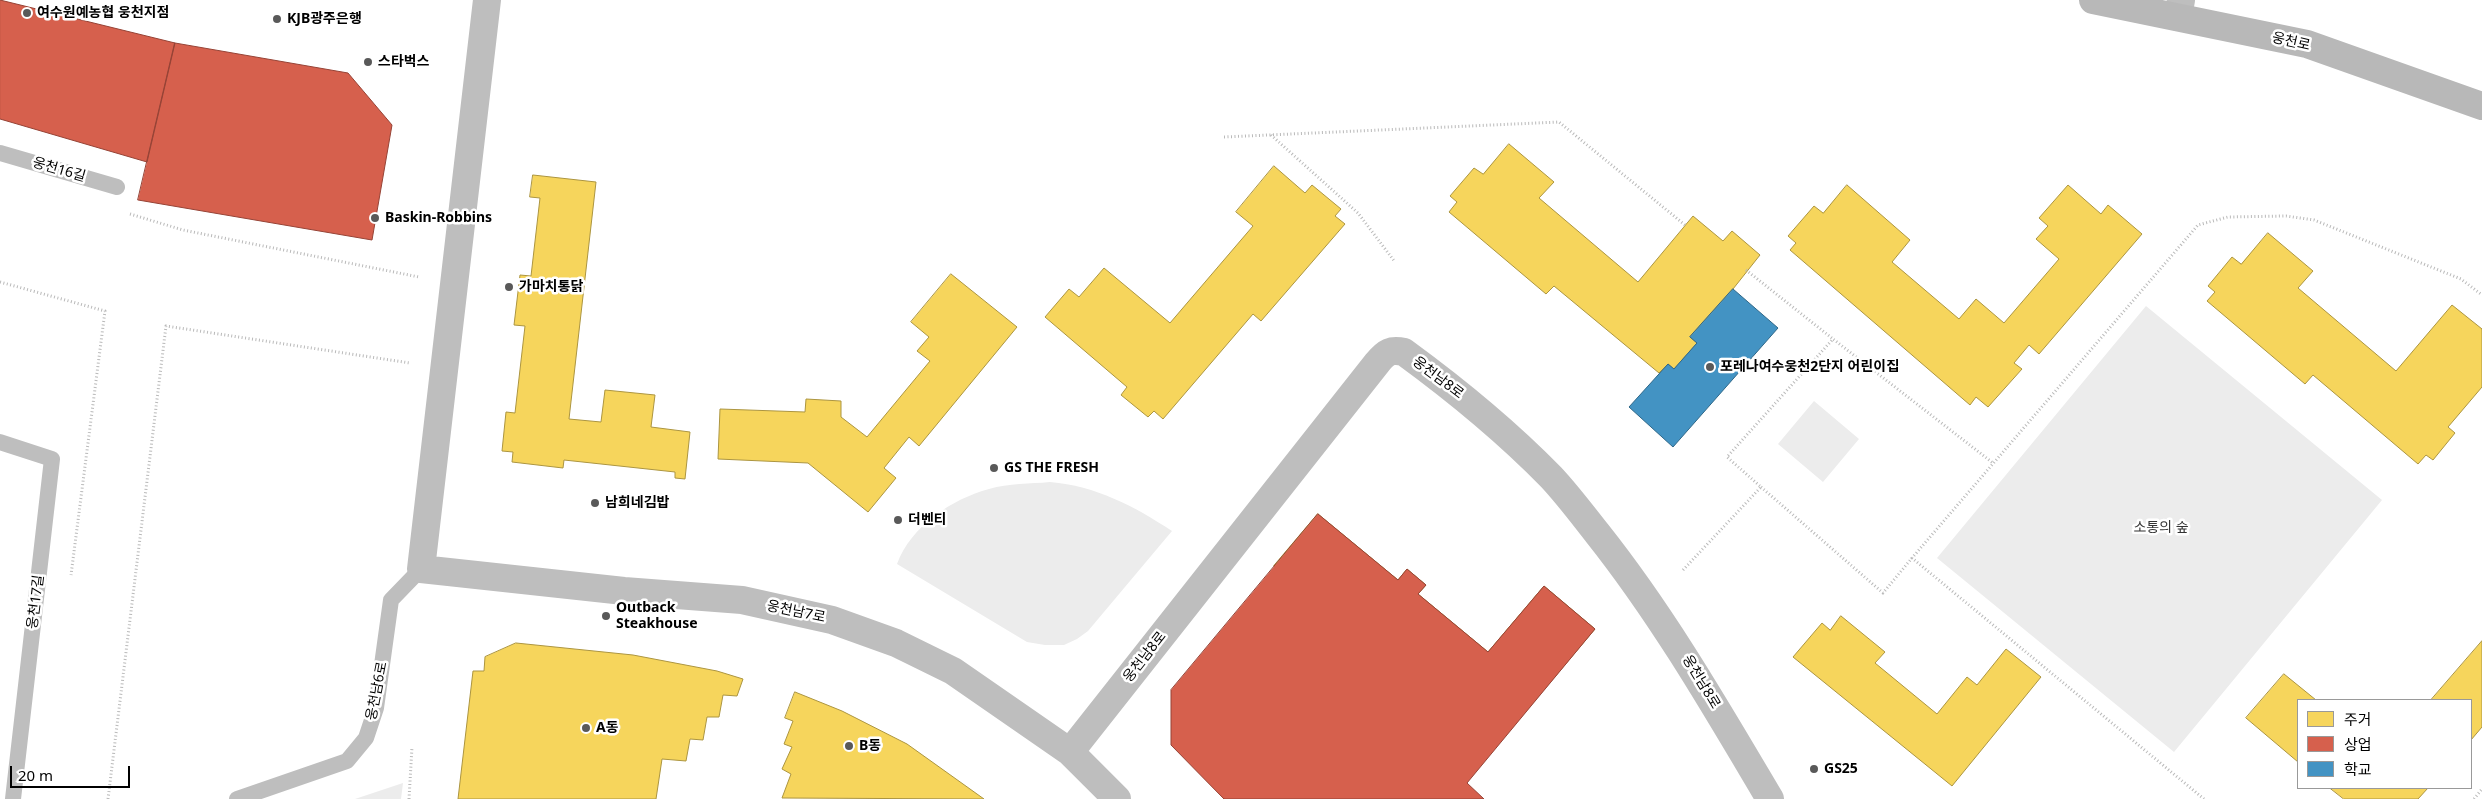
<!DOCTYPE html>
<meta charset="utf-8">
<style>
body{margin:0}
#map{position:relative;width:2482px;height:799px;overflow:hidden;background:#fff;font-family:"Noto Sans","Noto Sans KR",sans-serif}
canvas{display:block}
.legend{position:absolute;left:2297px;top:699px;width:175px;height:90px;box-sizing:border-box;background:#fff;border:1px solid #999;margin:0;padding:6px 9px;list-style:none;font-size:15px;color:#000}
.legend li{display:flex;align-items:center;gap:10px;height:25px}
.legend b{width:25px;border:1px solid #999}
.scale{position:absolute;left:10px;top:766px;width:120px;height:22px;box-sizing:border-box;border:2px solid #000;border-top:0;padding-left:6px;font-size:15px;line-height:18px;white-space:nowrap;color:#000;-webkit-text-stroke:4px #fff;paint-order:stroke}
</style>
<div id="map">
<canvas width="2482" height="799"></canvas>
<ul class="legend">
<li><b style="height:14px;background:#f6d55c"></b>주거</li>
<li><b style="height:14px;background:#d6604d"></b>상업</li>
<li><b style="height:14px;background:#4393c3"></b>학교</li>
</ul>
<div class="scale">20 m</div>
</div>
<script>
const c = document.querySelector('canvas').getContext('2d');
c.lineJoin = 'round';
function fillPath(path, color) {
  c.fillStyle = color;
  c.fill(path, 'evenodd');
}
function stroke(path, color, width, dash) {
  c.strokeStyle = color;
  c.lineWidth = width;
  c.lineCap = dash ? 'butt' : 'round';
  c.setLineDash(dash || []);
  c.stroke(path);
}
function drawText(font, color, halo, rows, align = 'center') {
  c.font = font + ' "Noto Sans","Noto Sans KR",sans-serif';
  c.lineWidth = 5;
  c.setLineDash([]);
  c.textBaseline = 'middle';
  c.strokeStyle = halo;
  c.fillStyle = color;
  for (const [text, x, y, turn = 0] of rows) {
    c.save();
    c.translate(x, y);
    c.rotate((+turn || 0) * Math.PI / 180);
    c.textAlign = isNaN(turn) ? turn : align;
    if (halo) c.strokeText(text, 0, 0);
    c.fillText(text, 0, 0);
    c.restore();
  }
}
fillPath(new Path2D(`
 M2146 306 2382 500 2174 752 1937 558Z
 M1814 401 1859 439 1823 482 1778 444Z
 M1050 482C1096 486 1134 506 1172 531L1088 631 1077 639 1064 645H1045L1027 642 897 564C911 526 952 499 989 489 1009 483 1030 484 1050 482Z
 M403 783 401 799H355Z`), '#ececec');
const homes = new Path2D(`
 M1509 144 1554 182 1539 198 1638 282 1693 216 1723 241 1732 231 1760 255 1733 289 1690 337 1697 343 1674 369 1668 364 1659 373 1554 286 1546 294 1449 212 1457 202 1450 196 1474 168 1483 174Z
 M1274 166 1305 193 1312 185 1341 209 1335 216 1345 224 1261 321 1253 314 1163 419 1154 411 1148 417 1121 395 1127 387 1045 317 1069 289 1079 297 1104 268 1170 323 1253 226 1236 212Z
 M533 175 596 182 569 419 601 422 605 390 655 395 651 427 690 432 685 479 675 478V472L564 460 563 468 512 462 513 452 502 451 506 412 515 413 525 326 514 325 520 275 531 276 540 198 530 197Z
 M1847 185 1910 240 1892 262 1959 319 1976 299 2004 323 2059 259 2036 239 2048 226 2039 218 2068 185 2101 214 2108 205 2142 234 2039 354 2029 345 2014 363 2022 369 1988 407 1976 397 1970 405 1790 250 1796 243 1788 236 1814 206 1823 213Z
 M2268 233 2313 271 2298 288 2396 371 2452 305 2482 329V387L2448 427 2455 433 2433 460 2426 455 2418 464 2313 375 2305 384 2207 301 2215 292 2208 286 2232 257 2241 264Z
 M951 274 1017 327 919 446 909 437 884 468 896 478 868 512 808 463 718 459 720 409 805 412 806 399 841 401V417L867 437 930 361 917 351 929 337 911 322Z
 M1318 514 1398 580 1407 569 1426 585 1418 594 1488 652 1544 586 1595 629 1494 749 1444 707 1450 699 1440 692 1434 699 1274 566Z
 M1841 616 1885 652 1875 663 1937 714 1967 677 1977 685 2006 649 2041 677 1952 786 1793 657 1822 623 1830 630Z
 M2482 641V727L2471 740V700H2431Z
 M516 643 633 655 717 671 743 679 737 696 723 695 719 717H707L703 740 690 739 686 761 662 759 656 799H458L473 671H484L485 657Z
 M2284 674 2316 700H2298V762L2246 718Z
 M795 692 842 711 907 744 984 799 782 798 791 774 782 769 792 747 784 744 793 721 785 718Z
 M1446 788 1458 799H1436Z
 M2330 788H2428L2418 799H2344Z`);
fillPath(homes, '#f6d55c');
stroke(homes, '#ac9540', 1);
const shops = new Path2D(`
 M0 0 175 43 147 162 0 119Z
 M175 43 348 73 392 125 372 240 138 200Z
 M1318 514 1398 580 1407 569 1426 585 1418 594 1488 652 1544 586 1595 629 1467 783 1484 799H1224L1171 745V690Z`);
fillPath(shops, '#d6604d');
stroke(shops, '#964336', 1);
const schools = new Path2D(`
 M1733 289 1778 328 1673 447 1629 407 1668 364 1674 369 1697 343 1690 337Z`);
fillPath(schools, '#4393c3');
stroke(schools, '#2f6788', 1);
stroke(new Path2D(`
 M1271 135 1358 213 1395 262
 M1224 137 1559 122 1685 225
 M130 214 183 230 419 277
 M1746 270 1833 339
 M0 282 105 311 71 575
 M1761 487 1883 593 1912 558
 M1683 570 1761 487 1727 457 1833 339 1993 463
 M108 799 166 326 410 363
 M409 799 412 747
 M2204 799 1912 558 2198 225 2228 217 2286 216 2314 220 2461 279 2482 295
 M2474 799 2482 789`), '#b9b9b9', 3, [1, 2.5]);
stroke(new Path2D(`
 M0 153 117 187
 M0 442 52 459 13 799
 M237 799 347 761 366 738 376 708 391 600 421 569`), '#bebebe', 16);
stroke(new Path2D(`
 M487 0 421 569 624 591 742 600 832 620 896 643 953 671 1070 752 1117 799
 M2178 17 2181 0
 M1070 752 1377 363C1386 352 1391 349 1404 352 1456 390 1506 431 1551 477 1567 494 1582 514 1597 533 1663 616 1716 708 1770 799`), '#bebebe', 28);
stroke(new Path2D(`
 M2093 0 2307 44 2482 106`), '#b8b8b8', 28);
for (const [x, y, r, color] of [
 [27,13,5,"#595959"],
 [277,19,5,"#595959"],
 [368,62,5,"#595959"],
 [375,218,5,"#595959"],
 [509,287,5,"#595959"],
 [1710,367,5,"#595959"],
 [994,468,5,"#595959"],
 [595,503,5,"#595959"],
 [898,520,5,"#595959"],
 [606,616,5,"#595959"],
 [586,728,5,"#595959"],
 [849,746,5,"#595959"],
 [1814,769,5,"#595959"]
]) {
  const dot = new Path2D();
  dot.arc(x, y, r, 0, 2 * Math.PI);
  c.fillStyle = color;
  c.fill(dot);
  stroke(dot, '#fff', 2);
}
drawText('bold 14px', '#000', '#fff', [
 ["여수원예농협 웅천지점",37,13],
 ["KJB광주은행",287,19],
 ["스타벅스",378,62],
 ["Baskin-Robbins",385,218],
 ["가마치통닭",519,287],
 ["포레나여수웅천2단지 어린이집",1720,367],
 ["GS THE FRESH",1004,468],
 ["남희네김밥",605,503],
 ["더벤티",908,520],
 ["Outback",616,608],
 ["Steakhouse",616,624],
 ["A동",596,728],
 ["B동",859,746],
 ["GS25",1824,769]
], 'left');
drawText('14px', '#000', '#fff', [
 ["웅천로",2291,42,13],
 ["웅천16길",59,170,16],
 ["웅천남8로",1438,378,37],
 ["웅천17길",36,602,-83],
 ["웅천남7로",796,612,12],
 ["웅천남8로",1145,657,-52],
 ["웅천남8로",1701,682,59],
 ["웅천남6로",377,691,-79]
]);
drawText('14px', '#333', '#fff', [
 ["소통의 숲",2161,528]
]);
</script>
